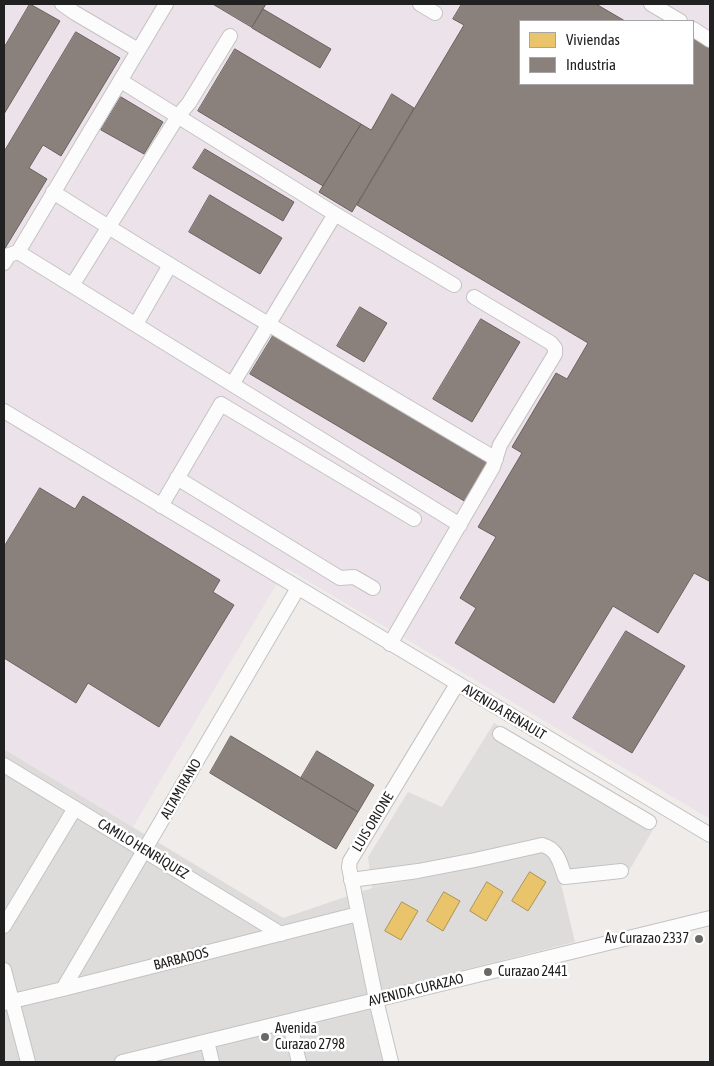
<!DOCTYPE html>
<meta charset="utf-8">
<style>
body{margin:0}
#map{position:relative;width:714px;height:1066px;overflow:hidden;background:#efece9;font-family:"Asap Condensed",sans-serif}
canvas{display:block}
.frame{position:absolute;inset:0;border:5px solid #212121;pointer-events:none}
.legend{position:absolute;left:519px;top:20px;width:175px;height:65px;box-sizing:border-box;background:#fff;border:1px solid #a6a6a6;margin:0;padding:6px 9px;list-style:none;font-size:15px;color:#212121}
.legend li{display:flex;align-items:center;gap:10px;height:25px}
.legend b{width:25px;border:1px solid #a6a6a6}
</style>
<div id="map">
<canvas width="714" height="1066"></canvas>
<div class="frame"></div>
<ul class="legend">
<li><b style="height:14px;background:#e9c46a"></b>Viviendas</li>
<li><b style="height:14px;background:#8a817c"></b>Industria</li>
</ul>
</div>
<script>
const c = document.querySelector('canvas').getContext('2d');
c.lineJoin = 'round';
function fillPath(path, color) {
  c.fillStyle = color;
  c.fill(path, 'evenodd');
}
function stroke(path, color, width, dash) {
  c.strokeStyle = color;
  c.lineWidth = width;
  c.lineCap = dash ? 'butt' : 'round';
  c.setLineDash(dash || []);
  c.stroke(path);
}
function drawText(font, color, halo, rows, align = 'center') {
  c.font = font + ' "Asap Condensed",sans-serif';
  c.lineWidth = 5;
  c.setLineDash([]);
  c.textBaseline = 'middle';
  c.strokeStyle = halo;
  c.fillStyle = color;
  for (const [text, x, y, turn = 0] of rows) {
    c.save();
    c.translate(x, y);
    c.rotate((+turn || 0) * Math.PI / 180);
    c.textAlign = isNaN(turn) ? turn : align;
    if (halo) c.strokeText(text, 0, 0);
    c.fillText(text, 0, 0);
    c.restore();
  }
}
fillPath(new Path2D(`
 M4 749 283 918 372 888 547 850 561 884 575 942 368 994 384 1062H4Z`), '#dedcdb');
fillPath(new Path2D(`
 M4 4H710V819L286 568 133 827 4 749ZM520 21H693V84H520Z`), '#ece2ea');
fillPath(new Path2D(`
 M494 723 658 821 626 876 561 884 547 850 372 888 368 857 408 792 442 807Z`), '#dfdedd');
const homes = new Path2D(`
 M530 872 546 882 528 911 512 901Z
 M487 882 503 892 486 921 470 911Z
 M444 892 460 901 443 931 427 921Z
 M402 902 418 911 401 940 385 931Z`);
fillPath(homes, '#e9c46a');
stroke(homes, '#ad9354', 1);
const industry = new Path2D(`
 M30 4 60 21 4 114V48Z
 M213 4H266L252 27Z
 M462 4H596L625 21H520V84H693V38L710 48V579L709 581 694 573 658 633 613 606 554 703 455 643 476 608 460 598 496 537 478 527 522 453 512 447 556 373 567 379 588 343 357 205 464 25 453 19Z
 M263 9 331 49 320 68 252 28Z
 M76 32 120 58 61 156 43 145 29 168 47 179 4 250V152Z
 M235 49 361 124 323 186 198 111Z
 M392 94 414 108 352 212 319 192 361 124 371 130Z
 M121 97 163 122 144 154 101 130Z
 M205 149 294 202 283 221 193 168Z
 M210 195 282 238 260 274 189 232Z
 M360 307 387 323 364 362 337 346Z
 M481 319 520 342 472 422 433 399Z
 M273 336 489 464 466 502 250 374Z
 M40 488 75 509 83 496 220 580 213 592 234 605 159 727 88 683 76 703 4 658V547Z
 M626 631 685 666 632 753 573 718Z
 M231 736 358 812 336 849 210 773Z
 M317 751 374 785 358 812 301 778Z`);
fillPath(industry, '#8a817c');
stroke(industry, '#6a6461', 1);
const minor = new Path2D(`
 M62 4 75 13 138 50
 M420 4 435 13
 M651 4 680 21
 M693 29 710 40
 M121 81 335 214 454 285
 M53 192C199 285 348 371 496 459
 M18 252 460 525
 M4 263 9 255 18 252 166 4
 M73 284 178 116 189 103 230 36
 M136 324 170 265
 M233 383 335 214
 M4 411 710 835
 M177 478 340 578 354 577 373 588
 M161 506 221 404 414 519
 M390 644 493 467 500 445 555 354V348L551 343 474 297
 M500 734 649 822
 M4 765 281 934
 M351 880 418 871 475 860 542 845C558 849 560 863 565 877L621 871
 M4 926 75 808
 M4 970 28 1062
 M63 989 298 588
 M4 1003 63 989 358 914
 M289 1021 299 1062
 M207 1041 212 1062
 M122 1062 710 918
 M391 1062 376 1000 349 867 350 861 457 684`);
stroke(minor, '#c5c3c2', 16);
stroke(minor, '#fdfcfc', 14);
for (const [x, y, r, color] of [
 [699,939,5,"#696867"],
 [488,972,5,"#696867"],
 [265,1037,5,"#696867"]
]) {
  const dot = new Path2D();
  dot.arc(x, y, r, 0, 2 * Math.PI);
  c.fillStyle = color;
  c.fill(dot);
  stroke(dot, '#fff', 2);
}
drawText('14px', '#212121', '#fff', [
 ["AVENIDA RENAULT",504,712,31],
 ["ALTAMIRANO",181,789,-60],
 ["LUIS ORIONE",373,822,-59],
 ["CAMILO HENRÍQUEZ",143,849,31],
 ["BARBADOS",181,959,-14],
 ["AVENIDA CURAZAO",416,990,-14]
]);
drawText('14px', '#212121', '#fff', [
 ["Av Curazao 2337",689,939,"right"],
 ["Curazao 2441",498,972],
 ["Avenida",275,1029],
 ["Curazao 2798",275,1045]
], 'left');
</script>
